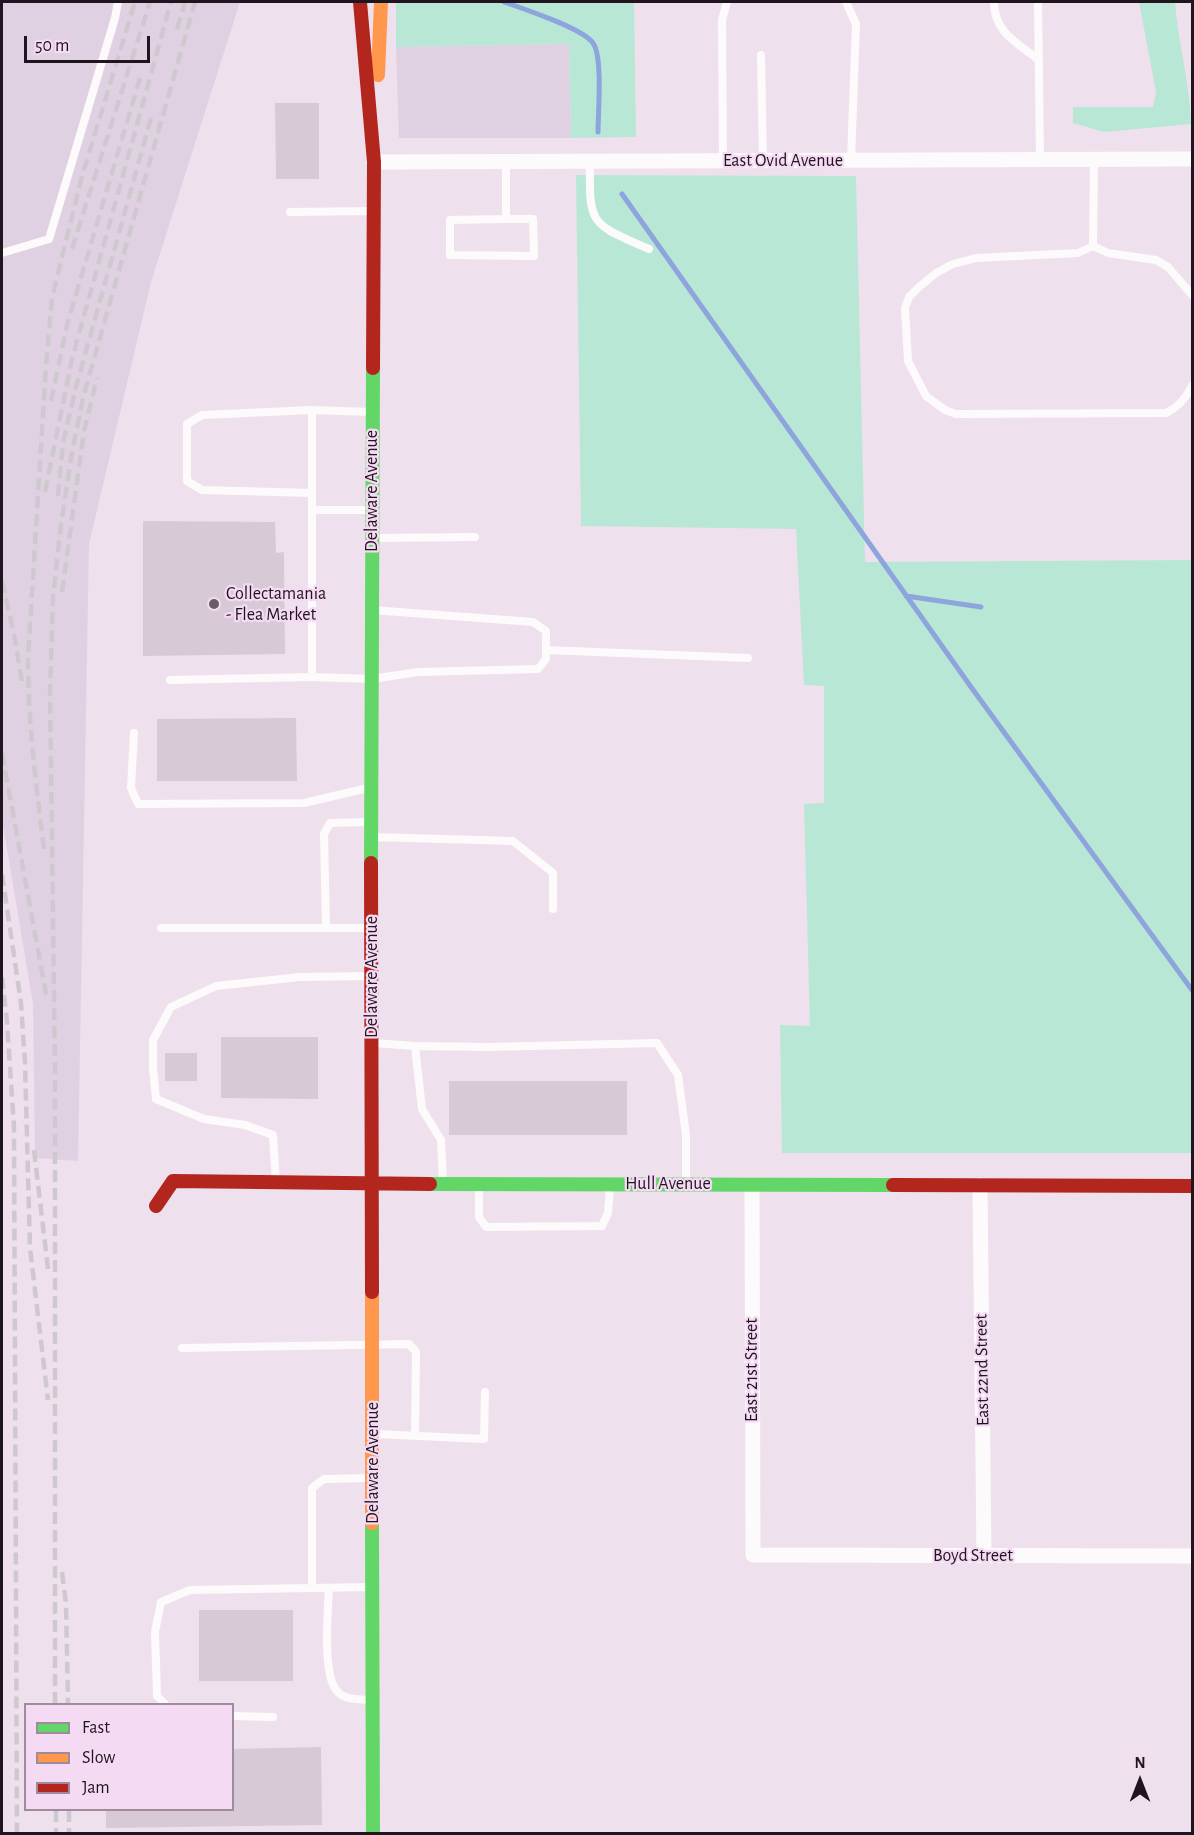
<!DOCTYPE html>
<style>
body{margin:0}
#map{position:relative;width:1194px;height:1835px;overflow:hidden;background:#efe0ee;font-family:"Alegreya Sans",sans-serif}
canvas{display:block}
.frame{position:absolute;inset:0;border:3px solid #1f151e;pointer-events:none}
.legend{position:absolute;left:24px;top:1703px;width:210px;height:108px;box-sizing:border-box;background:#f5daf3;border:2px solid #9f8b9e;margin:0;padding:8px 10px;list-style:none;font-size:18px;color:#1f151e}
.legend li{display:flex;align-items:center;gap:12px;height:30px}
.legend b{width:30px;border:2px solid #9f8b9e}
.north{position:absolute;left:1110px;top:1751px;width:60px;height:60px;-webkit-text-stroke:4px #f5daf3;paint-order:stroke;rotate:0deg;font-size:16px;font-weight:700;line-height:24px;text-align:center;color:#1f151e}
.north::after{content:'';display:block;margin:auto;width:21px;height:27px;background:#1f151e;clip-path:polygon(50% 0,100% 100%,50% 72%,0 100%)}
.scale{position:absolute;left:24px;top:36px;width:126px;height:27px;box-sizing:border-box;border:3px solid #1f151e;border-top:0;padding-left:8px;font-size:18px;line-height:21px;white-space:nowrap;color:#1f151e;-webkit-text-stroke:4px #f5daf3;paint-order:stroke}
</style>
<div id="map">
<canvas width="1194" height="1835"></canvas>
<div class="frame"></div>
<ul class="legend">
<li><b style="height:8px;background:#63d668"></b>Fast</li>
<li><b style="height:8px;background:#ff974d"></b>Slow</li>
<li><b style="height:8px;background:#b3261e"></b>Jam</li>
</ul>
<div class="north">N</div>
<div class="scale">50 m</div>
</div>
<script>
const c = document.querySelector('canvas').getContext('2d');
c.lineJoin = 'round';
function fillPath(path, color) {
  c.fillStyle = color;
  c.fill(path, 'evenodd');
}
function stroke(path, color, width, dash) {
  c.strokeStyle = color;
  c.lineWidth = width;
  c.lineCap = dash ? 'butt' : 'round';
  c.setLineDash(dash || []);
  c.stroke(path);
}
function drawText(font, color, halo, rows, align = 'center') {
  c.font = font + ' "Alegreya Sans",sans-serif';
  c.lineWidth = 4.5;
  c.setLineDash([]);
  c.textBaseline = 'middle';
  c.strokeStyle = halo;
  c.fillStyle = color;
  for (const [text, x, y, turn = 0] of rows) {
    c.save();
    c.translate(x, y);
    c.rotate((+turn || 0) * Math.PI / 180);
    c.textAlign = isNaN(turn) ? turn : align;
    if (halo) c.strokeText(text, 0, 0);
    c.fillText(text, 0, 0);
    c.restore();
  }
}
fillPath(new Path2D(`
 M2 2H240L151 282 89 544 78 1161 35 1158 33 1004 2 819Z
 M569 44 571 138H399L396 47Z`), '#e0d1e2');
fillPath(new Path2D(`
 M396 2H634L636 137 571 138 569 44 396 47Z
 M1139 2H1175C1178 43 1190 83 1191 124L1104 132 1073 123V107H1153L1156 92Z
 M576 175 856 176 865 562 1192 560V1153H782L780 1025 810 1026 804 804 824 803V686L804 685 796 529 581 526Z`), '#b9e7d6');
stroke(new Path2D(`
 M504 2C524 9 582 28 593 43 603 57 598 113 598 132
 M622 194 971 687 1192 990
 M906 596 981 607`), '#8ea4dc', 5);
fillPath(new Path2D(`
 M275 103H319V179H276Z
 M143 521 275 522 276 553 284 552 285 654 143 656Z
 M296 718 297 781H157V719Z
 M221 1037H318V1099L221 1098Z
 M165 1053H197V1081H165Z
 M449 1081H627V1135H449Z
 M199 1610H293V1681H199Z
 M321 1747 322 1825 106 1828V1810H232V1749Z`), '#d7cad6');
stroke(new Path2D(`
 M846 2 856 24 851 160
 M994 2C994 32 1017 43 1039 60
 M1038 2 1040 160
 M761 55 763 160
 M506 161V219L450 220V255L534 256 533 219H506
 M590 161C589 226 590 223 649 249
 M723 161 722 20 727 2
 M290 212 372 211
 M1093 246 1078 253 976 258 953 264 936 273 919 287 909 297 905 308 908 361 926 396 945 410 956 414 1166 413C1179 407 1186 398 1192 386
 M1093 246 1108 253 1156 260 1168 267 1192 295
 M1093 246 1094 160
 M2 253 49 239 115 18 118 2
 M312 410 202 415 187 424V481L202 490 312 493
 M371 412 312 410V677L372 679 418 672 538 669 546 659V631L533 622 372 610
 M312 510H370
 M373 538 475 537
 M546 650 748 658
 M170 680 312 677
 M134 733 131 788 138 804 304 803 368 788
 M373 837 513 841 553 873V909
 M326 927 324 834 330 823 369 822
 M161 928H370
 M374 1043 415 1046 422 1109 441 1140 443 1182
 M415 1046 488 1047 657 1043 678 1075 686 1135V1183
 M276 1182 273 1135 245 1125 204 1119 156 1099 153 1068V1040L171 1007 216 986 300 977 371 976
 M479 1186V1217L486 1227 602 1226 608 1213 610 1186
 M182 1348 409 1344 416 1352 415 1436
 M375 1434 484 1439 485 1392
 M312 1588V1488L324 1479 372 1478
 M329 1588C328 1610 322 1675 337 1691 345 1701 360 1699 372 1700
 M165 1704 157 1696 155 1632 161 1602 190 1590 372 1587
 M232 1716 273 1717`), '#fdfafc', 8);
stroke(new Path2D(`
 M374 162 1192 159
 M752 1185 753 1555 1192 1556
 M980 1185 984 1556`), '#fdfafc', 15);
stroke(new Path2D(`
 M371 863 373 368
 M430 1184 893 1185
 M372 1523 373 1834`), '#63d668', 14);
stroke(new Path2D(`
 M378 75 381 2
 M372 1292V1523`), '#ff974d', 14);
stroke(new Path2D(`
 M360 2 374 162 373 368
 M371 863 372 1292
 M893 1185 1192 1186
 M156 1206 173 1181 430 1184`), '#b3261e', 14);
stroke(new Path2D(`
 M177 29 185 2
 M72 249 150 2
 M51 401 67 325 140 78
 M45 492 72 359 171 2
 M58 496 63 443 76 387 151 118
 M2 581 14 634 22 682
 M62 592 84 431 97 378
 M2 753 47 999
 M44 849C36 786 28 722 28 658L46 366 52 298 82 176 135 2
 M2 874 21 1003 25 1063 30 1248 48 1400
 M2 977 7 1022 14 1127 17 1834
 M34 1150 48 1269
 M62 1572 66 1604 68 1704
 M55 1704V1068L50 693 53 597 61 525 72 452 84 394 195 2
 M56 1810V1834
 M69 1810V1834`), '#cec9ce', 4.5, [12, 6]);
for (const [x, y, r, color] of [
 [214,604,6,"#685c67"]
]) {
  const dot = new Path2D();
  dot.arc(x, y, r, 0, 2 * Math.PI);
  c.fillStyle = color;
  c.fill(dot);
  stroke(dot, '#f5daf3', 2);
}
drawText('18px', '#1f151e', '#f5daf3', [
 ["East Ovid Avenue",783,161],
 ["Delaware Avenue",372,491,-90],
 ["Delaware Avenue",372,977,-90],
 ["Hull Avenue",668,1184],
 ["East 21st Street",752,1370,-90],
 ["East 22nd Street",982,1370,-91],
 ["Delaware Avenue",373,1463,-90],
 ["Boyd Street",973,1556]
]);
drawText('18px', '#1f151e', '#f5daf3', [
 ["Collectamania",226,594],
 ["- Flea Market",226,615]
], 'left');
</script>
